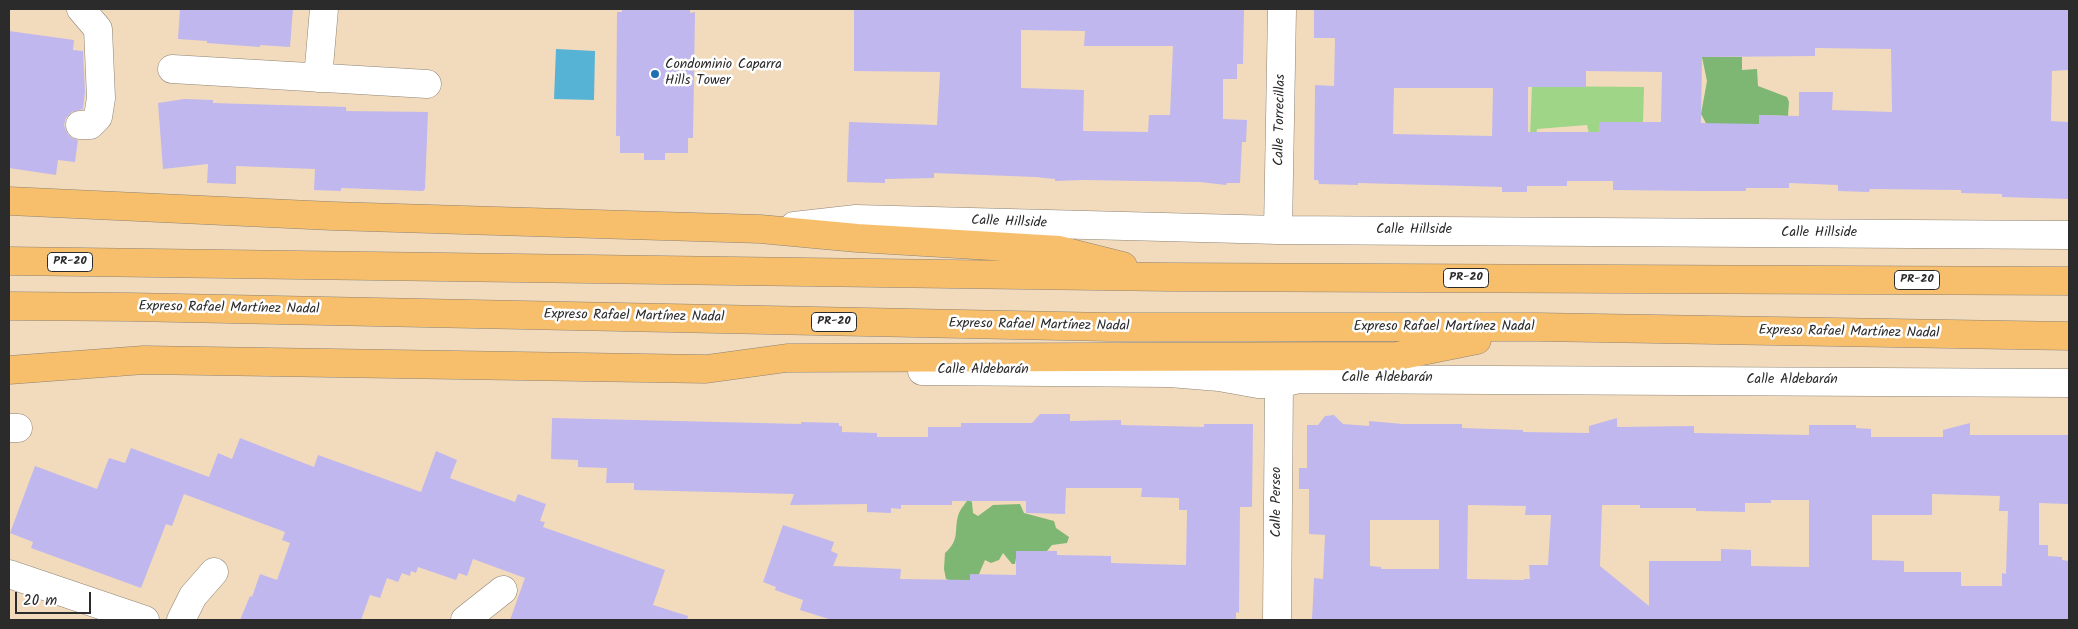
<!DOCTYPE html>
<meta charset="utf-8">
<style>
body{margin:0}
#map{position:relative;width:2078px;height:629px;overflow:hidden;background:#f2dbbc;font-family:Kalam,sans-serif}
canvas{display:block}
.frame{position:absolute;inset:0;border:10px solid #2b2b2b;pointer-events:none}
.scale{position:absolute;left:15px;top:592px;width:76px;height:22px;box-sizing:border-box;border:2px solid #2b2b2b;border-top:0;padding-left:6px;font-size:15px;line-height:18px;white-space:nowrap;color:#2b2b2b;-webkit-text-stroke:4px #fff;paint-order:stroke}
</style>
<div id="map">
<canvas width="2078" height="629"></canvas>
<div class="frame"></div>
<div class="scale">20 m</div>
</div>
<script>
const c = document.querySelector('canvas').getContext('2d');
c.lineJoin = 'round';
function fillPath(path, color) {
  c.fillStyle = color;
  c.fill(path, 'evenodd');
}
function stroke(path, color, width, dash) {
  c.strokeStyle = color;
  c.lineWidth = width;
  c.lineCap = dash ? 'butt' : 'round';
  c.setLineDash(dash || []);
  c.stroke(path);
}
function drawText(font, color, halo, rows, align = 'center') {
  c.font = font + ' Kalam,sans-serif';
  c.lineWidth = 5;
  c.setLineDash([]);
  c.textBaseline = 'middle';
  c.strokeStyle = halo;
  c.fillStyle = color;
  for (const [text, x, y, turn = 0] of rows) {
    c.save();
    c.translate(x, y);
    c.rotate((+turn || 0) * Math.PI / 180);
    c.textAlign = isNaN(turn) ? turn : align;
    if (halo) c.strokeText(text, 0, 0);
    c.fillText(text, 0, 0);
    c.restore();
  }
}
fillPath(new Path2D(`
 M1532 86 1644 87 1643 123H1599L1598 173 1587 125 1537 129 1536 136 1530 137Z`), '#9ed587');
fillPath(new Path2D(`
 M1702 57H1742V70L1757 69 1758 86 1787 97 1789 102 1788 116 1759 115V124L1707 125 1701 114 1707 81Z
 M968 499 972 502 973 513 978 516 993 505 1020 504 1024 513 1054 521 1056 528 1069 537 1067 543 1052 545 1047 551H1017L1015 564H1012L1003 553 999 560 991 563 985 560 979 574 970 588 946 579 944 569 945 553C961 539 953 530 959 513 961 508 966 503 968 499Z`), '#7eb674');
fillPath(new Path2D(`
 M556 49 595 51 594 100 554 99Z`), '#57b3d5');
fillPath(new Path2D(`
 M180 9H293L290 47 260 45V47L207 43V41L178 39Z
 M622 9H690V13L695 12 693 138H688V153H665V160H644V153H620V136H616L617 12H622Z
 M854 9H1244L1243 64H1237V79H1223V119L1247 120 1246 142H1242L1240 183H1227L1226 185 1200 182 1082 180 1055 181V179L1035 177 934 173V178L885 179V183L847 182 849 122 937 125 940 72 854 71ZM1021 30 1085 31 1084 46H1173L1170 115H1149L1148 132 1083 131 1084 90 1021 88Z
 M1314 9H2069V70L2052 71 2051 121 2069 122V199L2002 197V194L1961 193V190L1870 189 1869 192 1838 191V185L1789 183V188H1746V191H1701L1613 190V181H1567V186H1527V192H1502V187L1358 183V185L1319 184 1318 180H1314L1315 85 1334 86 1335 38H1314ZM1815 48 1891 49 1892 112 1832 110 1833 92H1799V116L1759 115V124L1701 123 1702 57 1815 56ZM1586 71 1662 72 1661 122H1599V132H1528V87H1586ZM1394 88H1493L1492 136 1393 134Z
 M9 31 74 40 73 50 83 51 85 92 83 109 72 112 66 118 64 125 67 133 72 138 78 140 75 162 58 160 56 175 9 168Z
 M184 99 213 100V103L346 107V111L428 112 425 189 423 191 341 188V191L314 190 315 169 236 166V184L207 183 208 164 163 169 158 103Z
 M1040 414H1070V421L1121 420V425L1204 427V424H1253L1252 507H1240L1239 613 1236 612V620H832L800 610 803 600 775 590 776 587 763 582 783 525 834 542 831 551 838 554 833 566 901 569 900 579 970 580V574L1016 575V551H1057V555L1111 556V563L1186 565 1187 510H1179V498L1141 497 1142 488H1066L1065 514 1026 513V501H952V505H901V509L891 508V513L867 512V504L790 505 794 494 634 490V483H606L607 468 578 467V460L551 459 552 418 801 424V422L839 423V426H842V432L877 433V437H928V427H961V423H1032Z
 M1334 415 1343 424 1369 426V421L1403 424H1462V428L1523 430V432L1589 433V426L1617 418V427L1694 426V433L1809 435V425H1856V428L1871 429V437H1943V430L1970 423V435H2069V504L2039 503V545H2048V556L2062 557V560L2069 561V620H1312L1314 578 1323 579 1325 535 1309 534V489H1299V468H1307V425H1318L1325 416ZM1932 494 2000 496 1999 511H2008L2006 574 2002 573V586H1961V572H1904V561L1872 560V515H1932ZM1771 500H1809V567L1751 566V550L1721 549V561H1649V606L1600 566 1602 505H1640V508H1696V511L1745 512V503H1771ZM1468 505 1526 506 1525 515H1551L1548 565H1529L1530 579H1524V580L1467 579ZM1370 520H1439V569H1381V567L1370 566Z
 M240 438 314 467 318 455 421 492 436 451 457 460 450 478 515 502 518 494 546 504 540 521 545 522 543 527 665 570 653 605 688 616 687 620H510L525 578 473 559 467 576 459 573 456 580 418 567 416 573 411 571 410 576 402 573 398 582 387 578 380 598 370 595 361 620H240L250 596 252 597 260 574 277 580 290 543 282 540 285 532 184 494 172 526 166 524 141 588 31 548 33 542 10 533 35 466 97 489 109 458 125 463 131 448 209 477 218 453 232 459Z`), '#c0b7ee');
const minor = new Path2D(`
 M172 69 427 84
 M318 78 324 9
 M80 125H90L98 117 101 98 98 29 81 9
 M794 226 856 219 1278 230 2069 235
 M1278 230 1282 9
 M922 371 1170 373 1219 377 1258 384H1279L1299 379 2069 383
 M9 428H18
 M9 574 145 620
 M181 620 193 596 214 572
 M465 620 503 590
 M1277 620 1279 384`);
const highway = new Path2D(`
 M9 201 332 216 760 229 857 238 1059 250 1123 266
 M9 261 1168 277 2069 281
 M9 306 130 307 1110 327H1537L2069 336
 M9 370 144 360 706 369 787 358 1397 356 1477 340`);
stroke(minor, '#8e8374', 29);
stroke(highway, '#8e8374', 29);
stroke(minor, '#fff', 28);
stroke(highway, '#f7bf6c', 28);
for (const [x, y, r, color] of [
 [655,74,5,"#1f6fb2"]
]) {
  const dot = new Path2D();
  dot.arc(x, y, r, 0, 2 * Math.PI);
  c.fillStyle = color;
  c.fill(dot);
  stroke(dot, '#fff', 2);
}
for (const [x, y, w] of [
 [70,262,45],
 [1466,278,45],
 [1917,280,45],
 [834,322,45]
]) {
  const box = new Path2D();
  box.roundRect(x - w / 2, y - 9.5, w, 19, 4);
  c.fillStyle = '#fff';
  c.fill(box);
  stroke(box, '#2b2b2b', 1);
}
drawText('bold 12px', '#2b2b2b', null, [
 ["PR-20",70,262],
 ["PR-20",1466,278],
 ["PR-20",1917,280],
 ["PR-20",834,322]
]);
drawText('14px', '#2b2b2b', '#fff', [
 ["Condominio Caparra",665,66],
 ["Hills Tower",665,82]
], 'left');
drawText('14px', '#2b2b2b', '#fff', [
 ["Calle Torrecillas",1281,120,-89],
 ["Calle Hillside",1009,223,2],
 ["Calle Hillside",1414,231],
 ["Calle Hillside",1819,234],
 ["Expreso Rafael Martínez Nadal",229,309,1],
 ["Expreso Rafael Martínez Nadal",634,317,1],
 ["Expreso Rafael Martínez Nadal",1039,326,1],
 ["Expreso Rafael Martínez Nadal",1444,328],
 ["Expreso Rafael Martínez Nadal",1849,333,1],
 ["Calle Aldebarán",983,371],
 ["Calle Aldebarán",1387,379],
 ["Calle Aldebarán",1792,381],
 ["Calle Perseo",1278,502,-90]
]);
</script>
